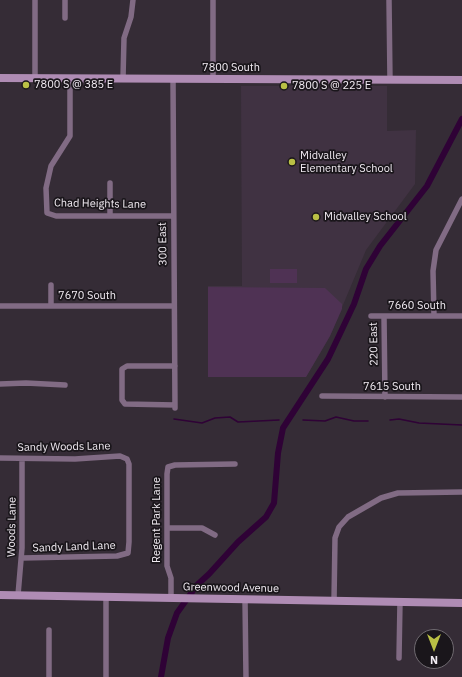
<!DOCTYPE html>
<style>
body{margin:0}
#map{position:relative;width:462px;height:677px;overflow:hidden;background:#352c36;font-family:"IBM Plex Sans",sans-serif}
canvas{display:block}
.north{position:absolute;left:414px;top:629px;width:40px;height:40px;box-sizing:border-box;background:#1a161b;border:1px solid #706b71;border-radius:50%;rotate:180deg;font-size:11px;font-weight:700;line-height:16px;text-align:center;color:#f1ebf2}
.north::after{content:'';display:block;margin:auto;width:14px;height:18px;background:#bac045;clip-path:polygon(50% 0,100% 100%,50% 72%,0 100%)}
</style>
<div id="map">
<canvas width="462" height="677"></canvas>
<div class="north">N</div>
</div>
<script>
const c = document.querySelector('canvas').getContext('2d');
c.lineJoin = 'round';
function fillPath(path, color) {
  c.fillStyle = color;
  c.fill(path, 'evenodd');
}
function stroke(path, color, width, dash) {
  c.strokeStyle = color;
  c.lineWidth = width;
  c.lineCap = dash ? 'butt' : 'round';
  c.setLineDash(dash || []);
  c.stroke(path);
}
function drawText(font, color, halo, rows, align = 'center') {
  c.font = font + ' "IBM Plex Sans",sans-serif';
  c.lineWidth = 3.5;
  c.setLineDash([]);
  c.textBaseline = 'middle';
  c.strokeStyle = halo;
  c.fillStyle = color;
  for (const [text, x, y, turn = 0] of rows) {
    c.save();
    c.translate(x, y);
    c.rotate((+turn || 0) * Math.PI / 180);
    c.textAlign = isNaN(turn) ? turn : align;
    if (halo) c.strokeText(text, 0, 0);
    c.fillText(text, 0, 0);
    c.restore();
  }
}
fillPath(new Path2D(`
 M241 86H387V131L416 130 415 184 366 250 330 336 306 377H208V286H242Z`), '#403242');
fillPath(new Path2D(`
 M270 269H297V283H270Z
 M208 287 325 288 342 304V309L330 336 306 377H208Z`), '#4f3254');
stroke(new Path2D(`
 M174 419 202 423 215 418 230 417 238 422 279 420
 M303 420 325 421 336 417 354 421H368
 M390 420 399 419 419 423 462 425`), '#2f0236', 1.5);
stroke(new Path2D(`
 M161 677 168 638 177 613 197 585 209 574 238 542 266 517 274 503 278 453 283 428 328 359 354 304 366 269 380 246 427 186 462 119`), '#2f0236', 6);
stroke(new Path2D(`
 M35 0V78
 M65 0V18
 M213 0V79
 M389 0 390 80
 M70 78V136L51 166 46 188 47 213 56 216H173
 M123 78 124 38 131 17 133 0
 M173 79 175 408
 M110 183V216
 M51 285V306
 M0 306H174
 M371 316H462
 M384 316 385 397
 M434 316 433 271 436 250 462 199
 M175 366H127L122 369V400L125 404 175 405
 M0 384 26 383 65 385
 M322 396 462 397
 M0 458 75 459 120 456 127 459 129 464V542L128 553 117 556 22 558
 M167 528H202L215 535
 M18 595 22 548V459
 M171 598V578L167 566V474L168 467 175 465 235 464
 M245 600 246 677
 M334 601 335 538 339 527 348 517 381 498 398 493 462 492
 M399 658 400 602
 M49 677V630
 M106 677V597`), '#816b84', 5.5);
stroke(new Path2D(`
 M0 78 462 80
 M0 595 462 603`), '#af8cb4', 8);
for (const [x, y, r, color] of [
 [26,85,4,"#bac045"],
 [284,86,4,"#bac045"],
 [292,162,4,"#bac045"],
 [316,217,4,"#bac045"]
]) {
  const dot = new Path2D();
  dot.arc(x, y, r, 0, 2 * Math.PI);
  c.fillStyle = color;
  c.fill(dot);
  stroke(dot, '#1a161b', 1.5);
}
drawText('11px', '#f1ebf2', '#1a161b', [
 ["7800 South",231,68],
 ["Chad Heights Lane",100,204,1],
 ["300 East",163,244,-91],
 ["7670 South",87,296],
 ["7660 South",417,306],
 ["220 East",374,344,-91],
 ["7615 South",392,387],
 ["Sandy Woods Lane",64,447,-1],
 ["Regent Park Lane",157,520,-90],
 ["Woods Lane",12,527,-89],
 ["Sandy Land Lane",74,547,-2],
 ["Greenwood Avenue",231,588,1]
]);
drawText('11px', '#f1ebf2', '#1a161b', [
 ["7800 S @ 385 E",34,85],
 ["7800 S @ 225 E",292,86],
 ["Midvalley",300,156],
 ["Elementary School",300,169],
 ["Midvalley School",324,217]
], 'left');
</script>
